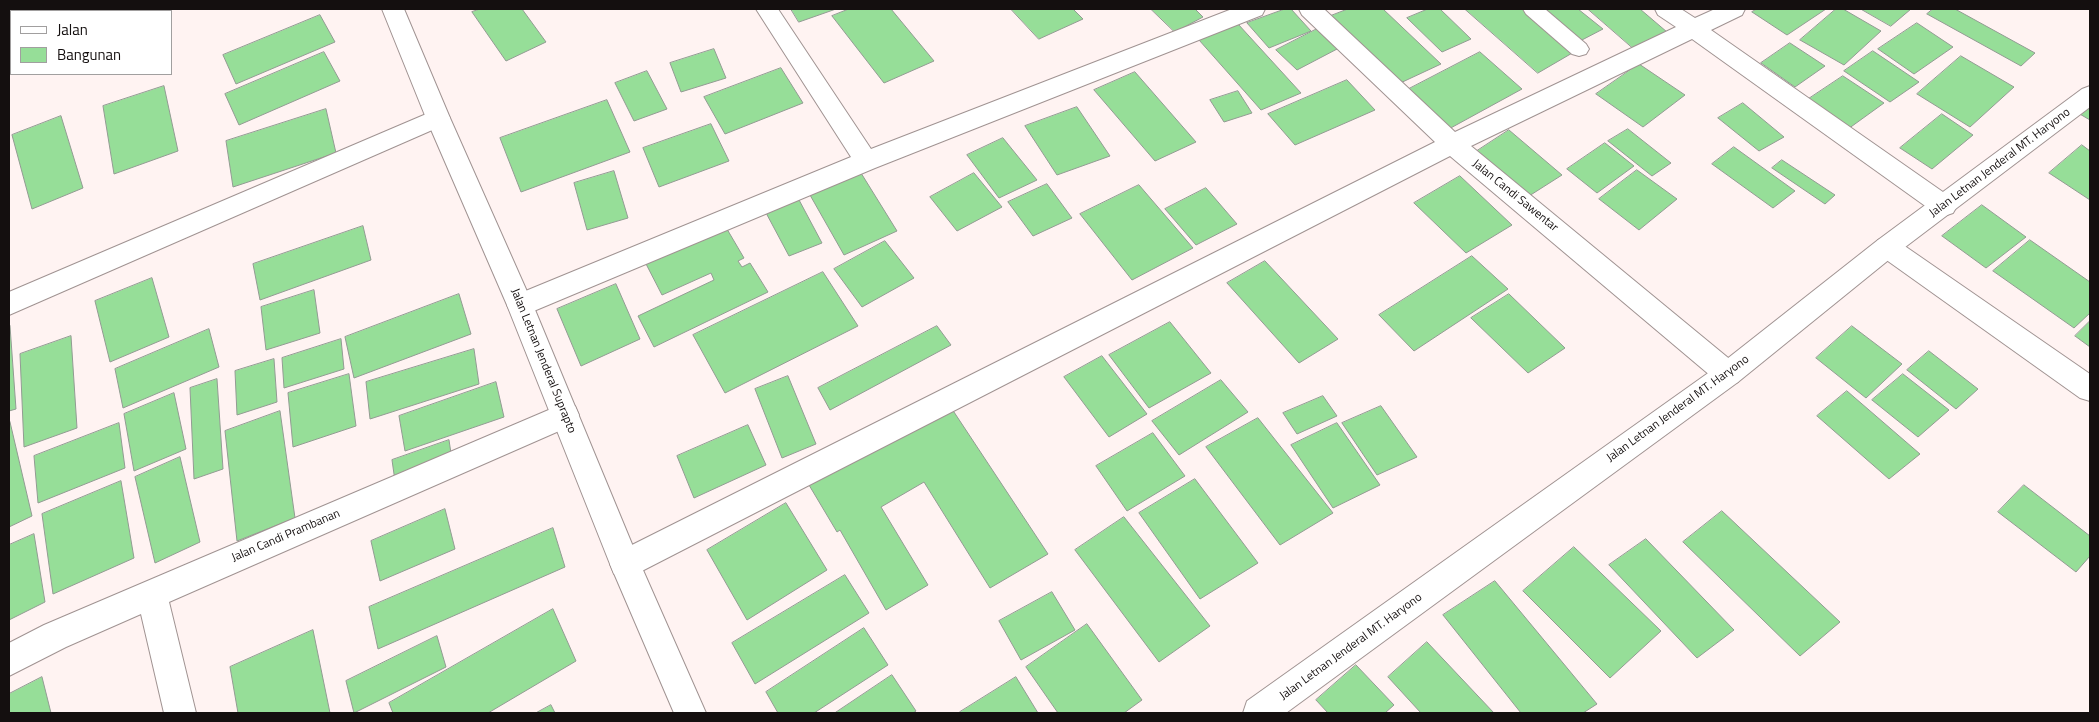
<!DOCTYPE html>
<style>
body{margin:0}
#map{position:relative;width:2099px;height:722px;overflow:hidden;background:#fff3f2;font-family:"Titillium Web",sans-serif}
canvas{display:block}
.frame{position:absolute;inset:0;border:10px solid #140f0f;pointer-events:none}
.legend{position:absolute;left:10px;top:10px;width:162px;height:65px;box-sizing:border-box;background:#fff;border:1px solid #a19f9f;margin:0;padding:6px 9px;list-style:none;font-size:15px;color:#140f0f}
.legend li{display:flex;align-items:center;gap:10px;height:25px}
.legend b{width:25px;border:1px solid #a19f9f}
</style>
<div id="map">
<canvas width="2099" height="722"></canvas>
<div class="frame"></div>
<ul class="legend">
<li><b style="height:6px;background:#fff"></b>Jalan</li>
<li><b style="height:14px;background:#96de98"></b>Bangunan</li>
</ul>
</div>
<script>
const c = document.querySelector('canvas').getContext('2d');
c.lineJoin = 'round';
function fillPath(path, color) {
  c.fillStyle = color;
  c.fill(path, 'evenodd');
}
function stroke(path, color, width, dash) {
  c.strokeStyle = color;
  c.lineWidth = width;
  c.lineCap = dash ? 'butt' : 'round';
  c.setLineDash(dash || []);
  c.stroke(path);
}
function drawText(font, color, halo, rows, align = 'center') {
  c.font = font + ' "Titillium Web",sans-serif';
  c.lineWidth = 4;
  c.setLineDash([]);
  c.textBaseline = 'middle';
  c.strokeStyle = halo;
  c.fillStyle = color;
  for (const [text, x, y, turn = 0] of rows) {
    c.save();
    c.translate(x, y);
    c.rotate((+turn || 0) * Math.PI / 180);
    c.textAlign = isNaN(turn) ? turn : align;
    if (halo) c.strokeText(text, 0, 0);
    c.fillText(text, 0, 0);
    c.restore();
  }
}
const building = new Path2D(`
 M480 9H522L546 42 506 61 472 12Z
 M791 9H836L799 22Z
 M849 9H891L934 61 884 83 832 16Z
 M1011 9H1073L1083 19 1039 39Z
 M1151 9H1195L1203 17 1175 32Z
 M1285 9H1291L1311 31 1269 48 1247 23Z
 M1348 9H1383L1441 64 1396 85 1328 17Z
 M1428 9H1440L1471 39 1442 52 1407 18Z
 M1465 9H1525L1574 52 1538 73Z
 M1541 9H1578L1603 29 1580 41Z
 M1588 9H1640L1667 32 1633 48Z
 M1757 9H1826L1787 35 1752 12Z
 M1836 9H1843L1881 31 1844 65 1800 40Z
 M1861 9H1911L1891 26Z
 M1933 9H1955L2035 53 2021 66 1927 14Z
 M320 15 335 42 236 84 223 55Z
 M1917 23 1953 47 1914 74 1878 49Z
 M1238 24 1301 93 1261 110 1199 40Z
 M1317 29 1339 48 1297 70 1276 50Z
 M1790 43 1825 66 1795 87 1761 63Z
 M714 49 726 78 681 92 670 63Z
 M1873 51 1919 82 1890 102 1844 71Z
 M324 52 340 81 239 125 225 94Z
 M1480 52 1522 89 1447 130 1405 91Z
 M1961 56 2014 87 1970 127 1917 94Z
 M1639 64 1685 95 1643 127 1596 94Z
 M781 68 803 103 725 134 704 97Z
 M647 71 667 109 634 121 615 83Z
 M1135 72 1196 142 1155 161 1094 90Z
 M1843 76 1884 103 1848 129 1807 100Z
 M1347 80 1375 110 1295 145 1268 114Z
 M164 86 178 151 114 174 103 106Z
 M1238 91 1252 113 1224 122 1210 100Z
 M607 100 630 152 521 192 500 138Z
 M2090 101V120L2078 113Z
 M1743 103 1784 137 1759 151 1718 118Z
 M1077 107 1110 156 1057 175 1025 126Z
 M326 109 336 153 233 187 226 141Z
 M1942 114 1973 135 1932 169 1900 148Z
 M61 116 83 188 32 209 12 135Z
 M711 124 729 161 659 187 643 148Z
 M1628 129 1671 163 1652 176 1608 141Z
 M1509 130 1562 175 1529 196 1477 151Z
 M1003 138 1037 180 999 198 967 155Z
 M1605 143 1634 166 1597 193 1567 169Z
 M2082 145 2090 151V200L2049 173Z
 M1734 147 1795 191 1773 208 1712 164Z
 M1782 160 1835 195 1825 204 1772 168Z
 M1637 170 1677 199 1639 230 1599 199Z
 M614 171 628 218 587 230 574 183Z
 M861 173 897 231 844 255 810 195Z
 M974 173 1002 207 957 231 930 197Z
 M1460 176 1512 225 1466 253 1414 203Z
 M1047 184 1072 218 1033 236 1008 202Z
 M1139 185 1193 248 1132 280 1080 214Z
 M1206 188 1237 224 1196 245 1165 209Z
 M798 198 822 243 789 256 765 211Z
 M1982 205 2026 237 1986 268 1942 236Z
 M724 224 744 258 738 261 742 267 750 263 768 292 654 347 638 316 714 280 711 273 662 295 644 260Z
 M363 226 371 260 260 300 253 264Z
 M2030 240 2090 282V313L2074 328 1993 271Z
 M885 241 914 278 862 307 834 269Z
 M1472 256 1508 289 1414 351 1379 315Z
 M1265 261 1338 339 1299 363 1227 283Z
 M823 272 858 326 725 393 693 335Z
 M152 278 169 337 110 362 95 301Z
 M616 284 640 339 581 366 557 309Z
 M314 290 320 333 266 350 261 307Z
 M459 294 471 334 354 378 345 337Z
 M1509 294 1565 348 1528 373 1471 318Z
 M2090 321V347L2075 336Z
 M1170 322 1211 373 1149 408 1109 355Z
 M10 326 16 409 9 411V327Z
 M937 326 951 345 830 410 818 388Z
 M1852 326 1902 364 1866 398 1816 358Z
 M209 329 219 367 123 408 115 369Z
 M71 336 77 428 24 447 20 354Z
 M341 339 344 369 284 388 282 358Z
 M474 349 479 384 370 419 366 382Z
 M1929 351 1978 389 1956 409 1907 370Z
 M1102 356 1147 414 1109 437 1064 377Z
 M274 359 277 402 237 415 235 371Z
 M349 374 356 426 293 447 288 393Z
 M1903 374 1949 410 1918 437 1872 400Z
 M788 376 816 444 782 458 755 389Z
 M217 379 223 469 194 479 190 388Z
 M1221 380 1248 412 1179 455 1152 421Z
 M496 382 504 417 405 451 399 416Z
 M1847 391 1920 454 1889 479 1817 416Z
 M174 393 186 449 134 471 124 414Z
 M1323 396 1337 416 1297 434 1283 413Z
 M948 403 1048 554 990 588 924 482 881 507 928 585 886 610 840 530 837 532 806 480Z
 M1381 406 1417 457 1377 475 1342 423Z
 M280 411 295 518 237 541 225 431Z
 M1258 418 1333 513 1280 545 1206 447Z
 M10 422 32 516 9 527V423Z
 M119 423 125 468 38 503 34 456Z
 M1337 423 1380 485 1333 508 1291 445Z
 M748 425 766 465 694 498 677 456Z
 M1153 433 1185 476 1127 511 1096 466Z
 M449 440 452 460 395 481 392 460Z
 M180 457 200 542 155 563 135 477Z
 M1195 479 1258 563 1200 599 1139 513Z
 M121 481 134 558 53 594 42 514Z
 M2024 485 2090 536V556L2076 572 1998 512Z
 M786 503 827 570 747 620 707 550Z
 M445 509 455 549 380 581 371 541Z
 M1722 511 1840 622 1800 656 1683 542Z
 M1124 517 1210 626 1159 662 1075 550Z
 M553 528 565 567 378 649 369 607Z
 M34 534 45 602 9 620V545Z
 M1646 539 1734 630 1697 658 1609 565Z
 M1574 547 1661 631 1610 678 1523 591Z
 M845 575 869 613 755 684 732 643Z
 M1495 581 1597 704 1583 713H1521L1443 615Z
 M1052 592 1075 630 1021 660 999 621Z
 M553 609 576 661 488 713H393L389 703Z
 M1087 624 1142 700 1124 713H1058L1026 667Z
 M864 628 888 665 814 713H778L766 692Z
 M313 630 330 713H238L230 667Z
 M437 636 446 667 354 713 346 681Z
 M1427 642 1494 713H1421L1388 677Z
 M1356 665 1394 705 1385 713H1328L1316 700Z
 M892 675 916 711 913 713H835Z
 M42 677 51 713H9V694Z
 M1016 677 1038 713H961L960 712Z
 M551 705 555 713H536Z`);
fillPath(building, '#96de98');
stroke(building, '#929b92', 1);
const lane = new Path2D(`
 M1523 9H1545L1586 44 1589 49 1586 54 1579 56 1572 54 1526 14Z`);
const street = new Path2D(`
 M756 9H778L871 149 1232 9H1265L1262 15 875 168 529 313 520 316 511 313 507 305 511 297 851 157Z
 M1299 9H1324L1455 132 1676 27 1658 15 1655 9H1681L1695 18 1715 9H1745L1742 15 1711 30 1953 199 1957 206 1953 213 1944 216 1935 213 1692 39 1471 146 1738 366 1742 374 1738 382 1728 386 1718 382 1450 156 636 574 625 578 614 574 610 564 614 554 1435 142 1302 15Z
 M438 109 446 112 450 118 446 124 9 315V292Z
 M1887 237 1896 240 2090 374V401L2080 398 1878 254 1874 247 1878 240Z
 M565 403 575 406 579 415 575 424 169 602 196 713H164L141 614 66 647 9 676V643L44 625Z`);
const secondary = new Path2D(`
 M382 9H404L450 118 533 305 639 561 706 713H674L610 564 507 305 426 118Z
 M2090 86V107L1896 254 1738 382 1286 713H1243L1247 701 1718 366 1878 240 2082 89Z`);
stroke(lane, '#a09392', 2);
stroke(street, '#a09392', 2);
stroke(secondary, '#a09392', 2);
fillPath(lane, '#fff');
fillPath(street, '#fff');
fillPath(secondary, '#fff');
drawText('12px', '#140f0f', '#fff', [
 ["Jalan Letnan Jenderal MT. Haryono",2000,163,-37],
 ["Jalan Candi Sawentar",1515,196,39],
 ["Jalan Letnan Jenderal Suprapto",543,361,68],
 ["Jalan Letnan Jenderal MT. Haryono",1678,409,-36],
 ["Jalan Candi Prambanan",286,536,-23],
 ["Jalan Letnan Jenderal MT. Haryono",1351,647,-36]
]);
</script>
